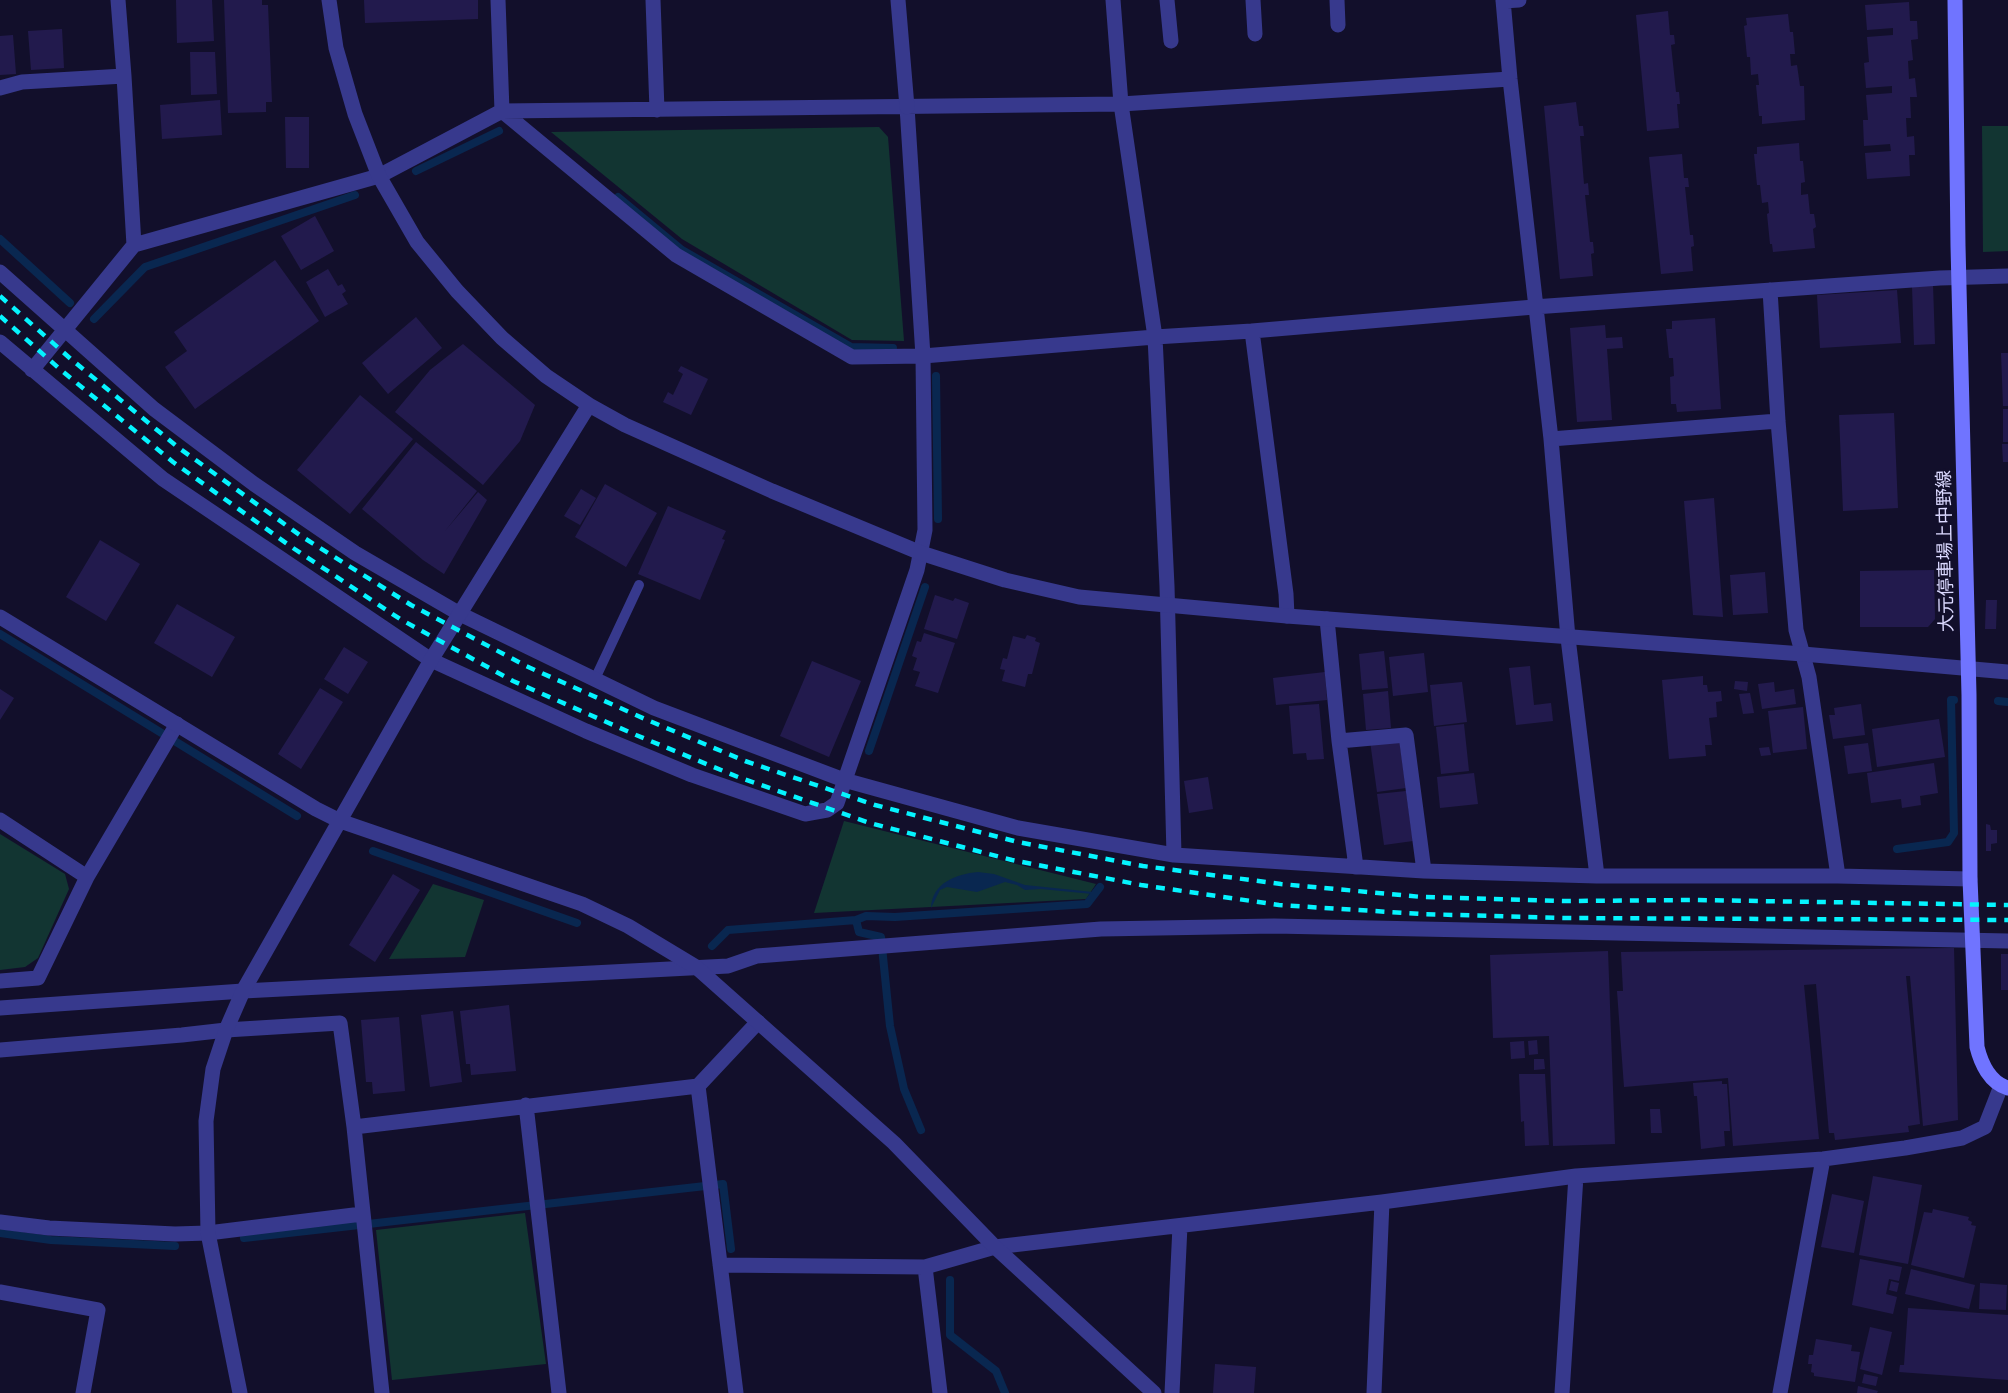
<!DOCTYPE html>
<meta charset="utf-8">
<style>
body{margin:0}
canvas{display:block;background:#120f2b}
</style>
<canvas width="2008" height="1393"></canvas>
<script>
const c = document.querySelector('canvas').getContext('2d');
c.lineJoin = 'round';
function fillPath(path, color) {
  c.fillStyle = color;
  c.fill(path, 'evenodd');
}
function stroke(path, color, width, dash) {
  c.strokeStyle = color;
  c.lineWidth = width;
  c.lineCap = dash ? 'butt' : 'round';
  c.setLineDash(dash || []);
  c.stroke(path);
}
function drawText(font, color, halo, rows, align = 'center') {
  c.font = font + ' Rubik,"Noto Sans JP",sans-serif';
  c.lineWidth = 4.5;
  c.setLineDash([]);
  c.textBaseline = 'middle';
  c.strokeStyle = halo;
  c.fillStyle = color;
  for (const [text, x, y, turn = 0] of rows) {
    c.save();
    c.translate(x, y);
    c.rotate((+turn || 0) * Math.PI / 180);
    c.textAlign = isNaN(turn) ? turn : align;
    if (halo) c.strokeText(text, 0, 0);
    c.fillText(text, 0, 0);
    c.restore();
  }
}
fillPath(new Path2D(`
 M1982 126H2008V251L1983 252Z
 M879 127 888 137 904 341 852 340 682 239 551 132Z
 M844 821 1096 884 1086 899 814 913Z
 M0 834 65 874 69 889 38 958 25 967 0 970Z
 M433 884 484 900 465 957 389 959Z
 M525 1213 546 1364 392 1380 376 1230Z`), '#123532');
fillPath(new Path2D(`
 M978 872 994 874 1025 885 1093 892 1092 894 1041 889 1025 890 1017 885 1005 882 977 892 947 887 940 890 931 908C932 883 956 874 978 872Z`), '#092750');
stroke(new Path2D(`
 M416 171 499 131
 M618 197 682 250 851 347 893 348
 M0 239 70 303
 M94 319 145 267 355 195
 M936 376 938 519
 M0 634 297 816
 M1998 701 2008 702
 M869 751 925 587
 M1897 849 1948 842 1954 833 1951 700H1954
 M373 851 577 923
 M856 920 859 932 881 937 890 1026 904 1089 921 1130
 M712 946 728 930 856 920 866 916 895 917 1087 904 1100 887
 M0 1233 51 1240 175 1246
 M244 1238 723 1184 731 1249
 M950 1280V1335L996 1371 1005 1393`), '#092750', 8);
fillPath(new Path2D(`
 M176 0H212L214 41 177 43Z
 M224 0H262V5H268L272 102H266V112L228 113Z
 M364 0H478V19L365 23Z
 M1909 2 1910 21H1917L1918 39 1911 40 1913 60 1908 61 1909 79 1915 78 1917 97H1910L1911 118H1906L1907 137 1914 136 1915 155H1909L1910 176 1867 179 1865 153 1891 151 1890 144 1864 146 1863 120H1868L1866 95 1892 93V86L1866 88 1864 63 1869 62 1867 37 1893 35V28L1867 30 1865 5Z
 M1668 11 1670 35H1674L1675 44 1671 45 1676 92H1679L1680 104H1677L1679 128 1647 131 1636 15Z
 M1788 14 1790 32H1793L1795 54H1790L1791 66 1797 65 1800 86H1804L1805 120 1762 124V116H1759L1756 85H1759L1758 74 1751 75 1750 57H1747L1744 26 1747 25 1746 18Z
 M62 29 64 68 31 70 28 31Z
 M13 35 16 74 0 75V36Z
 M190 52H215L217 94 191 95Z
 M220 100 222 135 162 139 160 105Z
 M1576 102 1579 126H1583L1584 136H1580L1584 184 1588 183 1589 195H1585L1590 242H1593L1594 253 1591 254 1593 276 1560 279 1544 106Z
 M285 117H309V168H286Z
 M1799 143 1800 161H1803L1805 182 1801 183V195L1808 194 1810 214H1814L1816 227 1813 229 1815 248 1773 252 1772 244H1770L1767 214 1769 213 1768 202 1762 203 1760 185H1757L1754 154H1757V147Z
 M1682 154 1684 178H1688L1689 187H1685L1690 235H1693L1694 246 1691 247 1693 271 1661 274 1649 157Z
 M315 216 334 251 301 270 281 236Z
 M275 260 319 321 195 409 165 367 187 351 174 332Z
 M328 269 338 286 342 284 346 291 342 294 348 304 325 317 306 282Z
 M1933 285 1935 344 1914 345 1912 286Z
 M1897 290 1901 343 1820 348 1817 295Z
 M416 317 442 348 388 394 362 363Z
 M1715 318 1721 409 1677 412 1676 404H1671L1670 377 1674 376 1673 358H1669L1666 329H1672V321Z
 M1605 325 1606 338 1622 337 1623 348 1607 349 1612 420 1577 422 1570 328Z
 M463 344 535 405 520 441 483 485 395 412 430 370Z
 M2001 353H2008V406H2003Z
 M681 366 708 379 691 415 663 402 668 392 673 395 683 374 678 371Z
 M360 395 413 439 350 514 297 470Z
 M2003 409H2008V442H2003Z
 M1894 413 1898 508 1843 511 1839 415Z
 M416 442 477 491 445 531 478 492 487 500 444 574 423 560 362 509Z
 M2002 444H2008V462H2003Z
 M605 484 657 513 626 567 575 537Z
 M581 489 596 498 580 525 564 516Z
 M1714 498 1723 617 1693 615 1684 501Z
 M668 506 726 531 722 539 725 540 700 600 638 574Z
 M100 540 140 564 106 621 66 597Z
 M1934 570 1935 619 1928 627H1860V571Z
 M1765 572 1768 613 1733 615 1730 575Z
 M935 595 953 601 955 598 969 603 957 639 924 629Z
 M1986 600H1997L1996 629H1985Z
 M177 604 235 637 212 677 154 643Z
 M924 633 955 643 938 693 915 686 920 672 913 670 917 658 912 656 917 641 921 642Z
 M1027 635 1036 638 1035 641 1040 643 1032 674H1028L1025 687 1002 681 1005 670 1000 669 1003 658 1007 659 1013 636 1025 639Z
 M344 647 368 662 348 694 324 679Z
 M1384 651 1388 688 1362 690 1359 654Z
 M1424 653 1428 692 1393 696 1389 657Z
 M812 661 861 681 829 757 780 736Z
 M1530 666 1534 705 1551 703 1553 721 1516 725 1509 668Z
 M1325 672 1327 700 1276 705 1273 678Z
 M1703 676V685H1707L1708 692 1721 691 1722 701 1716 702 1717 717 1709 718 1712 745H1705L1706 756 1669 759 1662 680Z
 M1735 681 1748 682 1747 691 1734 689Z
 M1462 682 1467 722 1434 726 1430 685Z
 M1774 682 1775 692 1794 689 1796 704 1762 709 1758 684Z
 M320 688 343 702 301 769 278 754Z
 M0 689 14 698 0 720Z
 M1388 691 1391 728 1366 730 1363 694Z
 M1750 693 1754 713 1743 714 1739 694Z
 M1319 704 1324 759 1307 760 1306 753 1293 754 1289 706Z
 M1861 704 1865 735 1833 739 1829 715H1835L1834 708Z
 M1803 707 1807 749 1773 753 1768 711Z
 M1939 719 1945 757 1877 767 1872 729Z
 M1464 724 1469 771 1441 774 1436 727Z
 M1399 737 1406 788 1377 792 1370 741Z
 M1868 743 1872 771 1848 774 1844 746Z
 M1769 747 1771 755 1761 756 1759 748Z
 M1934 763 1938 793 1920 796 1921 805 1902 808 1901 799 1871 803 1867 773Z
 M1474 773 1478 804 1440 808 1437 777Z
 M1208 777 1213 809 1189 813 1184 781Z
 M1406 791 1413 841 1384 845 1377 794Z
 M1986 824 1990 825 1991 830H1997V843L1991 844V851H1986Z
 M393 874 420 890 375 962 349 945Z
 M1954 948 1958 1120 1923 1126 1910 976H1906L1920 1124 1908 1126 1909 1132 1835 1140 1834 1133H1829L1816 984 1804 985 1819 1139 1733 1146 1728 1078 1624 1087 1617 991H1623L1621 952Z
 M1608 951 1615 1144 1553 1146 1549 1036 1493 1038 1490 955Z
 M2001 954H2008V990H2001Z
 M509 1005 516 1071 471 1075 470 1064H466L460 1011Z
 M453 1011 462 1082 430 1087 421 1015Z
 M399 1017 405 1091 373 1094 372 1082H366L361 1020Z
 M1537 1040 1538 1054 1529 1055 1528 1041Z
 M1524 1041 1525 1058 1511 1059 1510 1042Z
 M1534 1059H1544L1545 1069 1534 1070Z
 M1519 1074H1545L1549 1145 1525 1146 1524 1121 1521 1122Z
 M1722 1081V1084H1727L1730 1131H1724L1725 1146 1701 1149 1697 1096H1694L1693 1083Z
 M1650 1109H1660L1662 1133H1651Z
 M1873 1176 1922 1185 1908 1264 1859 1255Z
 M1832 1194 1864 1201 1854 1253 1821 1247Z
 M1933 1209 1969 1217 1968 1220 1972 1222 1971 1225 1976 1226 1964 1278 1911 1265 1924 1212 1932 1213Z
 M1860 1259 1902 1267 1899 1281 1889 1279 1886 1294 1897 1297 1893 1314 1852 1305Z
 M1911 1269 1975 1285 1969 1309 1905 1294Z
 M1891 1281 1899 1283 1897 1292 1889 1290Z
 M1980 1283 2007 1285 2006 1310 1979 1309Z
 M1908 1308 2008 1315V1380L1899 1372 1900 1365H1904Z
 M1870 1327 1892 1332 1882 1375 1860 1369Z
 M1816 1339 1852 1345 1851 1351 1860 1352 1855 1382 1814 1376V1373L1811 1372 1812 1364H1808L1809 1355H1813Z
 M1215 1364 1256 1367 1254 1393H1213Z
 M1864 1374 1878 1377 1876 1386 1862 1383Z
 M1858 1386 1878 1391 1877 1393H1857Z`), '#221a4d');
stroke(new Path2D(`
 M595 679 639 585`), '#37398d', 10);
stroke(new Path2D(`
 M0 1008 243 991 728 966 757 956 1101 929 1274 926 2008 941`), '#37398d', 15);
stroke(new Path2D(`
 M118 0 124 76 134 245
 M498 0 502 111 676 255 852 357 923 356 1155 337 1252 331 1534 307 1940 278 2008 276
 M653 0 657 110
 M1113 0 1121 104 1155 337 1167 586 1174 855
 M1167 0 1171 41
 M1253 0 1255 34
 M1337 0 1338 25
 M1503 0 1510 79 1551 439 1568 638 1597 876
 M1503 1 1519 0
 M0 88 22 82 124 76
 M0 272 154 409 254 484 355 553 460 614 654 708 844 780 1018 828 1174 855 1424 871 1597 876H1838L1970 879
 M1770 290 1778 421 1796 630 1809 677 1838 876
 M1252 331 1286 594 1287 616
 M0 342 163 479 431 660 586 731 692 775 805 814 827 810 837 803 848 771 917 570 925 530 923 356 907 107
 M32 370 134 245 379 176 502 111 1121 104 1510 79
 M1551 439 1778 421
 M1327 619 1339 741 1356 867
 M1339 741 1406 735 1424 871
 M0 820 87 877
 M0 981 38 978 87 877 177 724
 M0 1050 182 1035 226 1030 340 1023 354 1127 382 1393
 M698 1086 736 1393
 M526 1105 559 1393
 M354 1127 698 1086 758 1022
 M0 1222 49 1228 175 1234 208 1233 362 1214
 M720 1265 925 1267 995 1247 1382 1202 1576 1176 1823 1159 1905 1148 1962 1138 1985 1127 2001 1086
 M925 1267 940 1393
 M0 1292 98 1310 83 1393
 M1172 1393 1180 1226
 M1374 1393 1382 1202
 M1562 1393 1576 1176
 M1780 1393 1823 1159`), '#37398d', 15);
stroke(new Path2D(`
 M329 0 336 48 355 114 379 176 417 242 457 291 502 338 546 376 589 405 625 425 772 491 921 553 1005 580 1079 597 1287 616 1803 654 2008 672
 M898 0 907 107
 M0 617 316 809 340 821 582 904 628 926 696 967 894 1143 995 1247 1154 1393
 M240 1393 208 1233 206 1121 213 1069 226 1030 243 991 431 660 589 405`), '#37398d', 15);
stroke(new Path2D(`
 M1955 0 1958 246 1969 695 1970 879 1977 1047C1981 1063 1990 1083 2008 1088`), '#7074ff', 15);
stroke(new Path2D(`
 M0 296 72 360 179 448 301 536 411 605 526 666 645 719 745 761 875 805 1018 842 1143 866 1281 884 1422 897 1565 901 1694 900 2008 905
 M0 316 62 371 173 462 293 548 400 619 513 681 636 735 738 777 870 823 1012 860 1141 885 1279 905 1421 914 1564 918 2008 920`), '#05f4ff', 4.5, [9, 8]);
drawText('18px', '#dbd9ff', '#120f2b', [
 ["大元停車場上中野線",1946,551,-91]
]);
</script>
